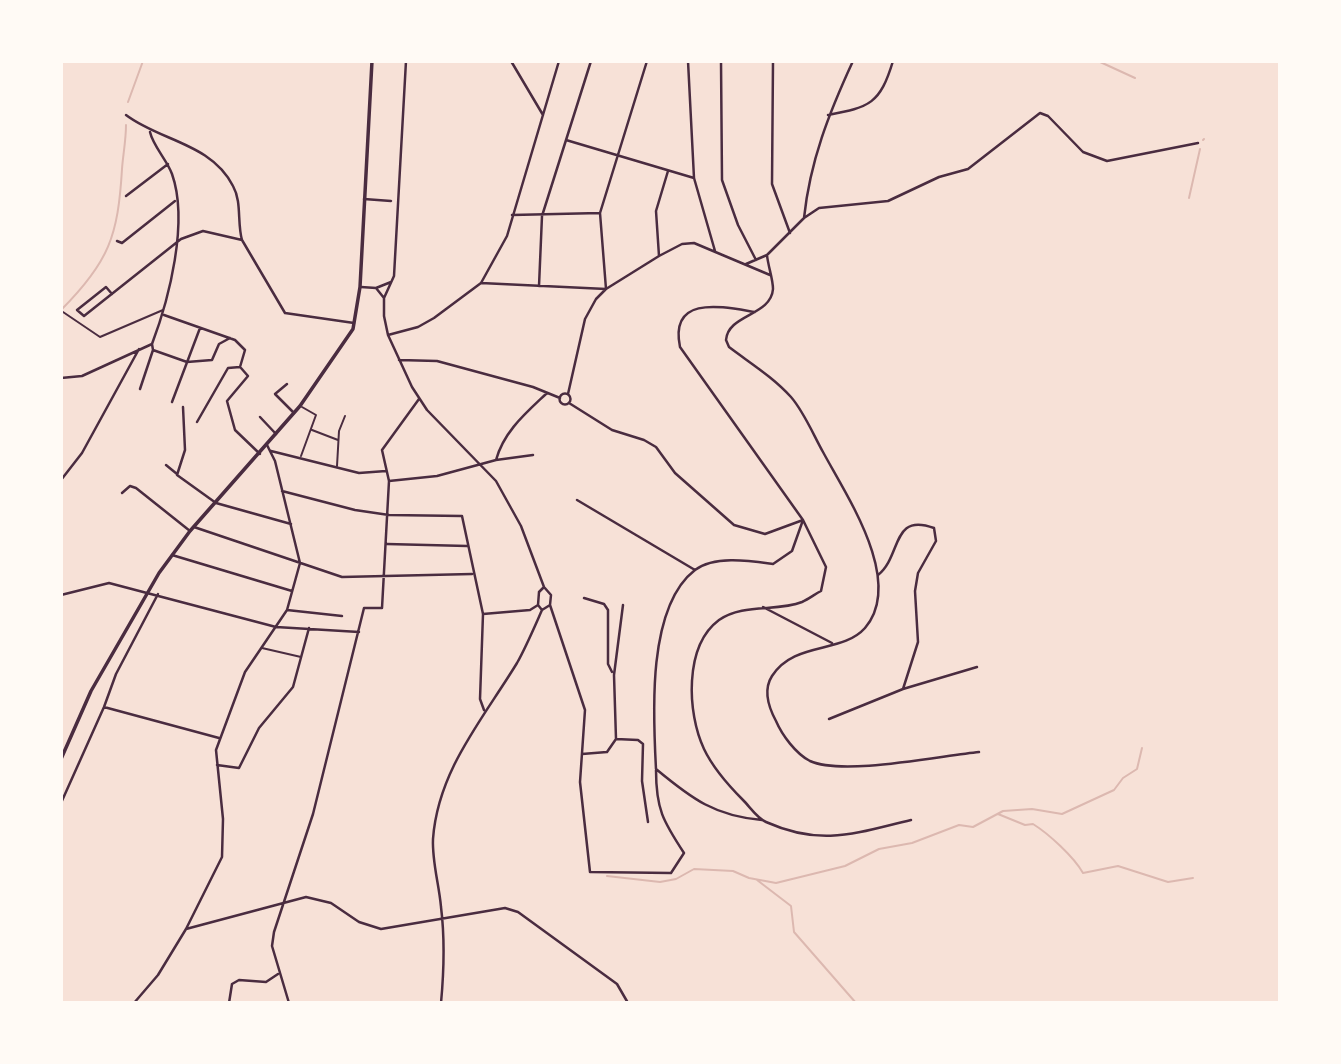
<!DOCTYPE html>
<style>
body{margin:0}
#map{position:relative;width:1341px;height:1064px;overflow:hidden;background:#f7e1d7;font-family:"Open Sans",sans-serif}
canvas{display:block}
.frame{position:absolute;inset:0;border:63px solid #fffaf5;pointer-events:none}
</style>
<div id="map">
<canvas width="1341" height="1064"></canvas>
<div class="frame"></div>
</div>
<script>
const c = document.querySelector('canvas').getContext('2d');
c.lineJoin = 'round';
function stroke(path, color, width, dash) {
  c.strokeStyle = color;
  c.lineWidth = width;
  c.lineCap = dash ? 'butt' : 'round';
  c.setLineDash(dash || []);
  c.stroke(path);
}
stroke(new Path2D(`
 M1098 61 1135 78
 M128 102 143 61
 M1203 140 1204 139
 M1189 198 1200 149
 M61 310C109 262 118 236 122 169 123 155 126 140 126 125
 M998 814 1025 825 1033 824C1049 834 1074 857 1083 873L1118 866 1168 882 1193 878
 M607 876 660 882 676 879 694 869 733 871 749 878 776 883 845 866 879 849 912 843 959 825 973 827 1003 811 1032 809 1062 814 1114 790 1123 778 1137 769 1142 748
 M757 880 791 906 794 932 856 1003`), '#dcb8b0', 2);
stroke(new Path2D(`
 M63 312 100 337 163 310
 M312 430 338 440
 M301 456 316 415 302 407
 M337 466 339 431 345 416
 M262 648 301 657`), '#4a2c40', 2);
stroke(new Path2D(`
 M406 61 394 276 384 298V316L388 335 412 387 427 410 496 481 521 526 544 587 551 595 550 605 542 610 538 605 539 592 544 587
 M511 61 543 115
 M688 61 694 178 715 251
 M721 61 722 180 738 225 756 260
 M773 61 772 184 790 233
 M126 115C160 141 211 143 233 186 242 202 237 223 242 240
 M828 115C870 107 880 104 893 61
 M150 132C153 146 167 160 172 174 189 222 169 299 152 344
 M566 140 694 178
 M126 196 168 164
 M364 199 391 201
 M512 215 600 213
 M804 218C810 161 829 113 853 61
 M117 241 122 243 175 201
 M767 255C768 266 773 279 773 289 771 316 728 314 726 340L729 347C750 363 773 377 791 397 804 412 813 434 823 452 846 495 905 581 865 628 842 654 794 641 772 676 763 690 769 708 776 721 782 735 796 754 810 761 843 776 939 756 979 752
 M659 256 656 211 668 171
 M746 264 767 255 804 218 819 208 888 201 939 177 968 169 1040 113 1048 116 1083 152 1107 161 1198 143
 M481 283 606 289
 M539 286 542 216 591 61
 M361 287 376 288 391 282
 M376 288 384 298
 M606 289 600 213 647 61
 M112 294 106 287 77 310 84 316 181 239 203 231 242 240 285 313 354 323
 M755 312C724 307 669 294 680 347L803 520 826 567 821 591C815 594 809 599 802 602 777 612 743 603 719 620 684 646 687 713 704 749 713 768 728 785 743 800 750 807 757 818 766 822 822 847 856 833 911 820
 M164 315 235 340 245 350 240 367 228 368 197 422
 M388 335 418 327 434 318 481 283 507 236 559 61
 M152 344 153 350 187 362 212 360 219 344 230 338
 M399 360 437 361 533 387 560 398
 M241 368 248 376 227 401 235 430 260 454
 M61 378 82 376 152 344
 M287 384 275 394 294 413
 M140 389 153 350
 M559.5 399a5.5 5.5 0 1 1 11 0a5.5 5.5 0 1 1-11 0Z
 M568 394 585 319 596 299 606 289 659 256 682 244 694 243 770 275
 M172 402 200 328
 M569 403 612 430 644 440 656 447 675 473 734 525 765 534 803 520 792 551 773 564C751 561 715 555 695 570 647 607 653 714 656 769 692 799 715 816 762 820
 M183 407 185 450 177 475 216 503 291 524
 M260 417 276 434
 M271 451 359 473 386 471
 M496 460 533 455
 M166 465 177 474
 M61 480 82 453 139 349
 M389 481 437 476 496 460C504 431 526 413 547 393
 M282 491 355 510 389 515 462 516 483 614 480 699 484 710
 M122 493 130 486 136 488 190 531
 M577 500 695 570
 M194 527 342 577 472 574
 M387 544 467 546
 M172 555 292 591
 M878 575C902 556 891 512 934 528L936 541 918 573 915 591 918 642 903 689
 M61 595 109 583 276 627 359 632
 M584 598 604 604 608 610V664L612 672
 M550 605 585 710 580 782 590 872 671 873 684 853C663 821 656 809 656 770
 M623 605 614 675 616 739 638 740 643 744 642 781 648 822
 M763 607 832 643
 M287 610 342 616
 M483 614 530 610 538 605
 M104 707 219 738
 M829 719 903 689 977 667
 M582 754 607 752 616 739
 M217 765 239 768 259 728 293 687 309 628
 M61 803 104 707 116 674 158 594
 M186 929 306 897 331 903 359 922 381 929 505 908 518 912 617 984 628 1003
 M134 1003 158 975 186 929 222 857 223 819 216 750 245 672 287 610 300 563 275 461 267 445
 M229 1003 232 984 239 980 266 982 278 974
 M289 1003 272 946 274 932 313 814 364 608H382L389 481 382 450 419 399
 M441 1003C444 971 445 939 441 907 439 884 432 862 433 839 438 770 483 719 517 663 526 647 534 628 542 610`), '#4a2c40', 2.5);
stroke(new Path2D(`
 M61 759 91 691 159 573 190 531 300 406 353 329 360 287 372 61`), '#4a2c40', 3.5);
</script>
